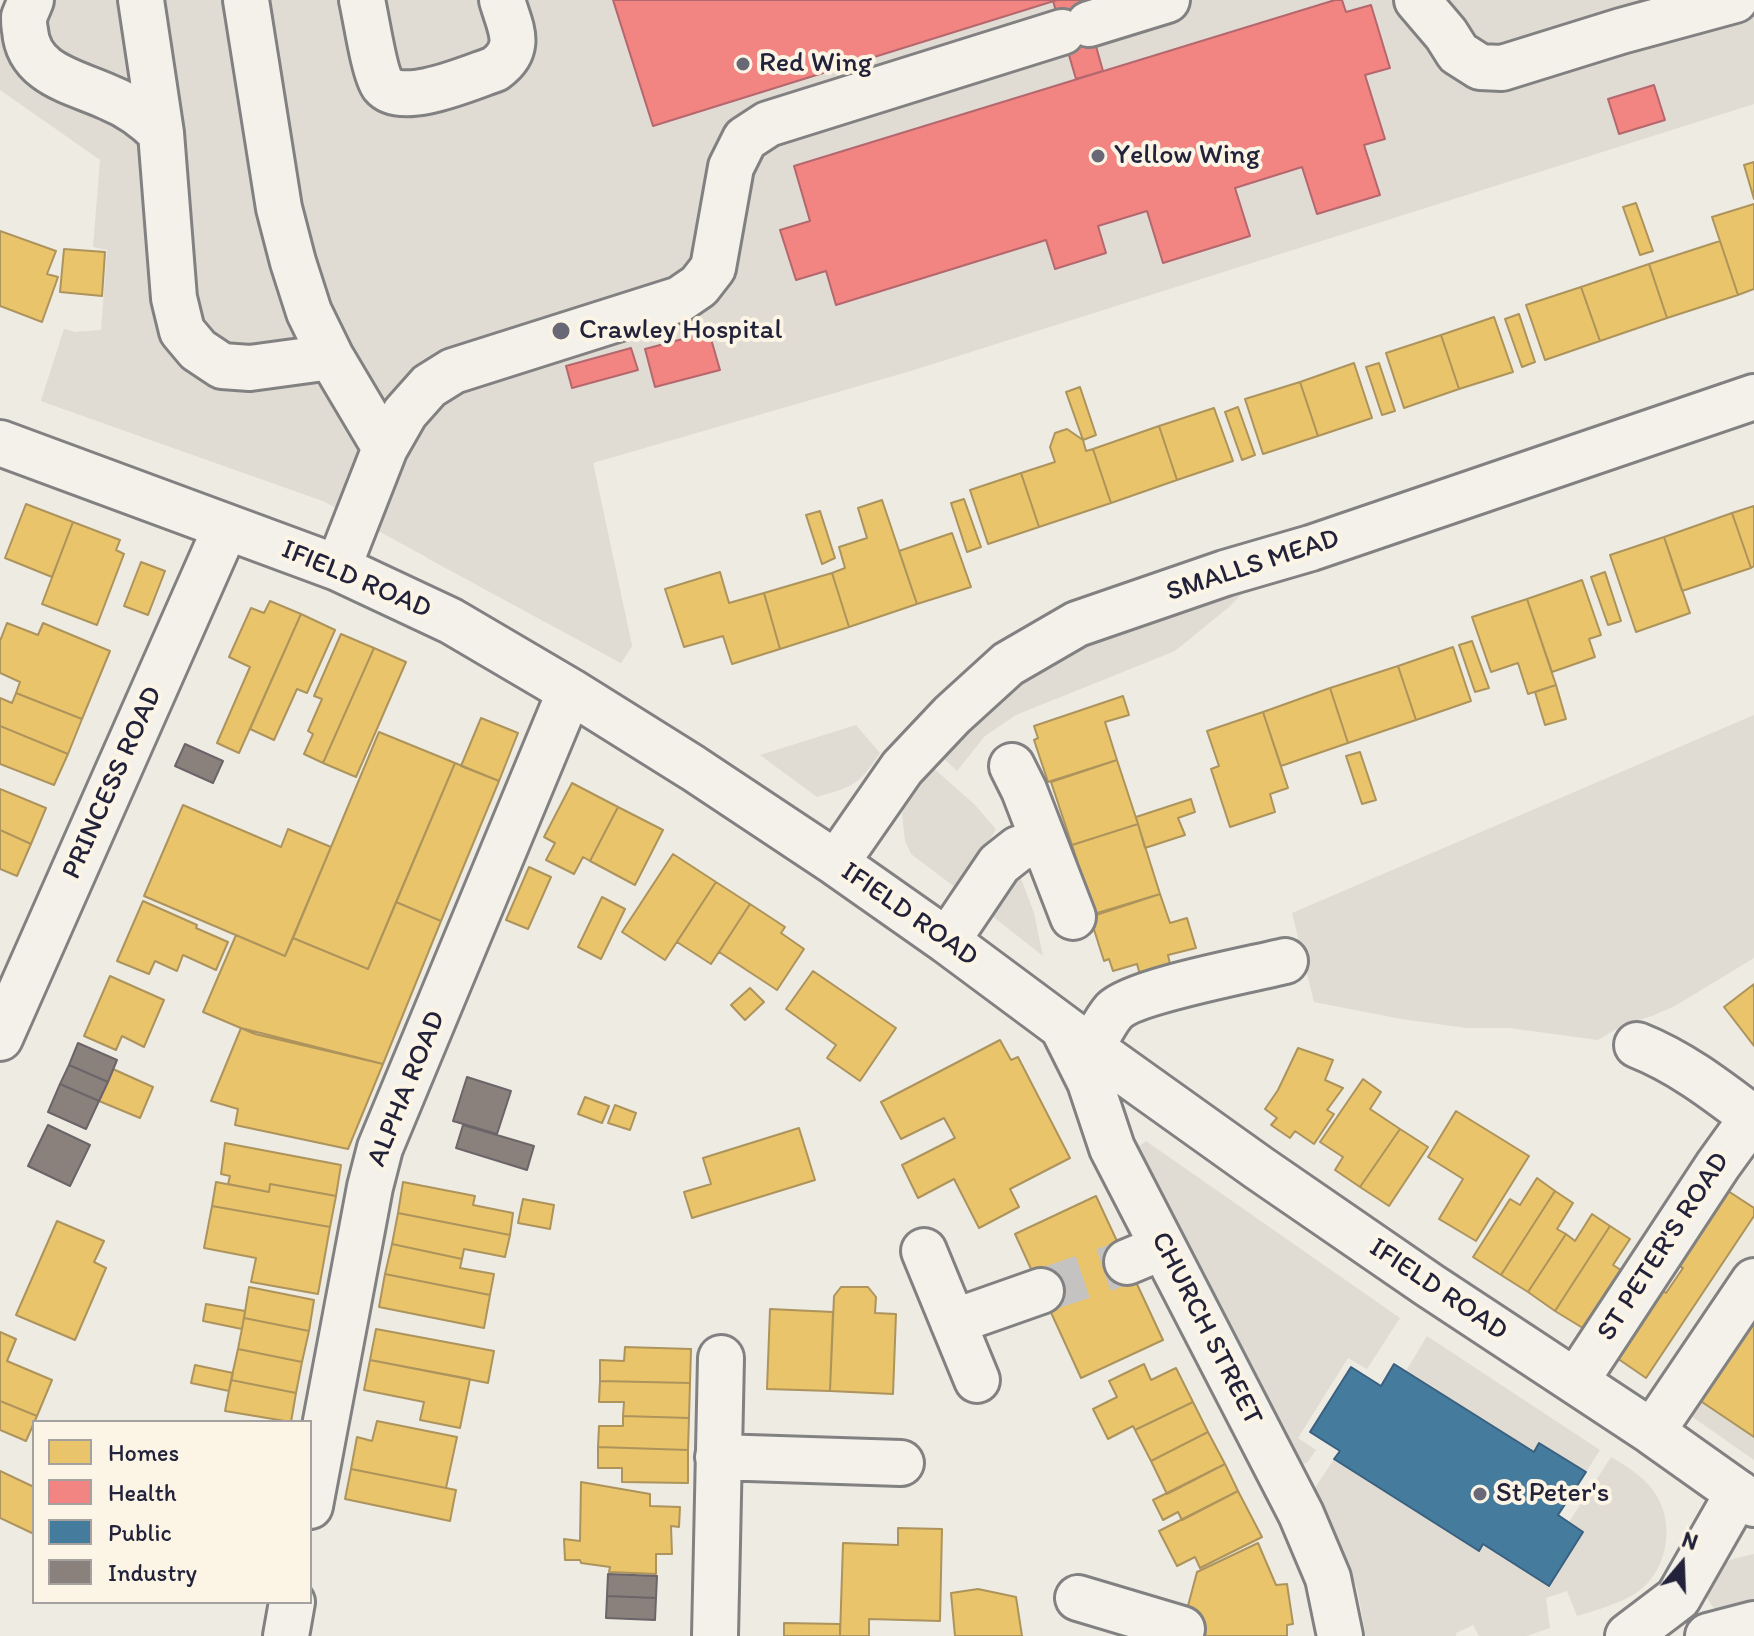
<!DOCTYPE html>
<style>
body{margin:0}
#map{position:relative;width:1754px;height:1636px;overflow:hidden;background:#eeebe3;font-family:Itim,sans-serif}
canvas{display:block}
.legend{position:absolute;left:32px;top:1420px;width:280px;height:184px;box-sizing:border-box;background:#fcf5e5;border:2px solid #a5a1a1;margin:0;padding:10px 14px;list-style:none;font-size:24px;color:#22223b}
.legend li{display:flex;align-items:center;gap:16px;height:40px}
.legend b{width:40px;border:2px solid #a5a1a1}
.north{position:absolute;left:1642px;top:1524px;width:80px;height:80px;-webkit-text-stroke:6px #fcf5e5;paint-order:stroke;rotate:19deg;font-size:22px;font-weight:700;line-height:32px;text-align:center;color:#22223b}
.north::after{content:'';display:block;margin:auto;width:28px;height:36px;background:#22223b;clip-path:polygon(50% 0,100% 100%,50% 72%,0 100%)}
</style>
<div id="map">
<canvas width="1754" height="1636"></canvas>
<ul class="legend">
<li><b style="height:22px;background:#e9c46a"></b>Homes</li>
<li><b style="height:22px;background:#f28482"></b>Health</li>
<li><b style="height:22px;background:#457b9d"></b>Public</li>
<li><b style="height:22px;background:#8a817c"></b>Industry</li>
</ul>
<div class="north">N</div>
</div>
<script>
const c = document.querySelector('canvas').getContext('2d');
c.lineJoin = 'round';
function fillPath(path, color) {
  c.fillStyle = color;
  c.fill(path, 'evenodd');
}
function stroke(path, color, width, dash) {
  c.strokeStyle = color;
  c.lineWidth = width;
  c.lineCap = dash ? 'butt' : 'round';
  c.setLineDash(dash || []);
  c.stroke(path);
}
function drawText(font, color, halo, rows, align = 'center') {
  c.font = font + ' Itim,sans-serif';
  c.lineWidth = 8;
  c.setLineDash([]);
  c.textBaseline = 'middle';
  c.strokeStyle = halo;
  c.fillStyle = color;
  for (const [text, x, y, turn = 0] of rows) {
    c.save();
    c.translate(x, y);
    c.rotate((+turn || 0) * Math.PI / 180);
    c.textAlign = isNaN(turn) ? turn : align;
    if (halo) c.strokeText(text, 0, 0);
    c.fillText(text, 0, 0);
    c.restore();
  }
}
fillPath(new Path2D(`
 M6 0H1754V104L914 370 593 463 632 646 621 663 323 501 41 401 64 329 75 332 101 330 107 250 93 247 100 160 0 90V34Z`), '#e0dcd4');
fillPath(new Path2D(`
 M278 0H314L295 5 331 150 372 139 382 178 567 121 554 81 596 67 647 219 344 314 308 207Z
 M794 166 810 221 780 230 796 280 769 296 752 318 754 276 775 194 783 175Z
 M64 329 75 332 101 331 138 357 182 372 235 383 326 375 361 447C352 476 348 484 323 501L41 401Z
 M453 414H466L477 417 540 457 593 463 632 646 621 663 427 558C399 523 398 516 417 475L439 483 448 459 429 451C433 435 438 422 453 414Z
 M1260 576 1229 607 1175 651 1016 715 985 736 957 771 939 754 1031 669 1090 638Z
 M1754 715V958L1675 1006 1652 1016 1623 1025 1598 1040 1509 1028H1466L1401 1019 1314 1002 1292 913Z
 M856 725 880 753C858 786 854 786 817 797L760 755Z
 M930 765 974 804 996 829 960 891 911 854 905 841 902 813 912 788Z
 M1019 873 1034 913 1043 956 987 912Z
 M1146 1141 1400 1318 1367 1369 1348 1358 1298 1438 1316 1450 1307 1463 1300 1464 1252 1368 1138 1147Z
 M1427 1336 1600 1450 1586 1472 1540 1443 1534 1452 1406 1371Z
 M1696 1398 1754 1437V1460L1691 1416Z
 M1611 1457C1628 1467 1648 1479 1658 1498 1675 1529 1666 1573 1636 1593 1618 1604 1597 1610 1577 1616L1567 1591 1546 1598 1550 1628 1527 1636H1479L1473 1625 1456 1633V1636H1366L1357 1588 1315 1488 1334 1459 1478 1551 1483 1544 1549 1586 1583 1532 1569 1522Z
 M1754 1554V1605L1719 1612 1712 1606 1704 1593C1716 1563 1722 1561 1754 1554Z`), '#e0dcd3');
const homes = new Path2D(`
 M1754 162V199L1744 165Z
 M1636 203 1653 251 1640 255 1623 207Z
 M1754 204V289L1738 295 1712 217Z
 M0 231 56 251 47 274 58 277 42 322 0 306Z
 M1720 241 1738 295 1667 318 1649 264Z
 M64 249 105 252 102 296 60 292Z
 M1649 264 1667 318 1600 341 1581 287Z
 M1581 287 1600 341 1545 360 1526 305Z
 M1519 314 1535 362 1522 367 1505 319Z
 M1494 317 1513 372 1459 389 1441 335Z
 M1441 335 1459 389 1404 408 1386 353Z
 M1354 363 1372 418 1318 436 1300 382Z
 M1379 363 1395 411 1382 415 1366 367Z
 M1300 382 1318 436 1263 454 1245 399Z
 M1080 387 1096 435 1083 440 1066 392Z
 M1238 407 1255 455 1242 460 1225 412Z
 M1214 408 1233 461 1177 480 1159 426Z
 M1159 426 1177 480 1111 503 1093 449Z
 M1067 429 1083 440 1086 451 1093 449 1111 503 1039 527 1021 473 1055 462 1050 447 1055 433Z
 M1021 473 1039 527 988 544 970 490Z
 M964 499 981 547 967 552 951 503Z
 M882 500 917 604 849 627 832 573 845 568 839 547 867 538 858 508Z
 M26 504 73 522 52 577 5 558Z
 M1754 506V566L1751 568 1732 513Z
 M820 511 835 558 822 564 806 515Z
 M1732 513 1751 568 1682 591 1664 537Z
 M73 522 120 540 116 550 124 554 97 625 42 604Z
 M952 533 971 587 917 604 899 551Z
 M1664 537 1690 613 1636 632 1610 555Z
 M141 562 165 571 148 615 124 606Z
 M720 572 729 603 764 593 780 649 732 664 723 636 684 647 665 589Z
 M1605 572 1621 621 1608 625 1591 577Z
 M832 573 849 627 780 649 764 593Z
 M1582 580 1601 635 1589 639 1595 657 1552 672 1527 599Z
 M1527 599 1556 685 1528 694 1518 663 1491 672 1472 617Z
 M270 601 301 614 239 753 217 743 250 667 229 657 251 608 264 613Z
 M301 614 335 630 307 693 297 689 274 740 250 729Z
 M7 623 38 635 43 623 110 651 82 719 16 693 20 682 0 673V641Z
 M341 634 374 648 323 763 304 754 313 734 308 731 322 699 314 696Z
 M1472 641 1489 688 1475 692 1459 645Z
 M1453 647 1471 701 1416 720 1398 666Z
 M374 648 406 662 356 777 323 763Z
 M1398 666 1416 720 1348 743 1330 688Z
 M1556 685 1566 719 1545 725 1535 692Z
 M1330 688 1348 743 1281 766 1263 712Z
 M16 693 82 719 68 754 0 726V698L12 703Z
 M1123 696 1129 715 1105 722 1117 760 1048 782 1034 740 1038 738 1034 726Z
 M1263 712 1288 788 1270 794 1275 812 1230 827 1211 769 1219 766 1207 731Z
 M481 718 518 733 499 781 461 766Z
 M0 726 68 754 54 785 0 764Z
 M379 732 455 763 368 969 293 938Z
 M1360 752 1376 800 1362 804 1346 756Z
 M1117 760 1138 824 1072 845 1051 782Z
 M455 763 499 781 441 921 396 902Z
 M572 783 618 807 590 861 583 857 574 874 546 860 555 843 544 837Z
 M0 789 46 808 31 844 0 830Z
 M1191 799 1195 812 1178 818 1185 835 1145 848 1136 817Z
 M183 805 281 847 288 829 331 847 285 956 144 896Z
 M618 807 663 830 635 885 590 861Z
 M1138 824 1160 894 1094 914 1072 845Z
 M0 830 31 844 17 876 0 869Z
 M673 854 716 882 665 960 622 932Z
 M529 867 551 877 528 929 506 920Z
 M716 882 750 904 711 964 677 942Z
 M1160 894 1170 923 1187 918 1196 948 1168 955 1171 969 1142 982 1137 964 1113 971 1109 959 1104 961 1090 917Z
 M602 897 625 909 601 959 578 947Z
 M143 901 197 925 196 928 228 942 216 970 183 955 177 971 155 961 149 974 117 961Z
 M396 902 441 921 383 1064 255 1034 203 1012 236 935 285 956 293 938 368 969Z
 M750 904 785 927 781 933 804 949 777 990 719 952Z
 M813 971 896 1028 860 1081 827 1058 836 1045 786 1009Z
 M110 976 164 1000 144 1047 122 1036 116 1050 84 1036Z
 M1754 984V1046L1724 1007Z
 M750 988 764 1002 745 1020 731 1005Z
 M241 1028 383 1064 348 1149 235 1125 238 1109 211 1101Z
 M1000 1040 1011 1060 1018 1057 1070 1158 1010 1189 1019 1207 979 1228 954 1179 918 1198 902 1165 955 1138 944 1118 901 1139 881 1102Z
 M1298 1048 1333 1060 1325 1080 1343 1088 1327 1110 1334 1114 1314 1144 1295 1131 1290 1138 1271 1125 1277 1118 1265 1109 1278 1090Z
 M113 1069 153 1087 140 1118 99 1101Z
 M1363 1079 1381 1092 1370 1109 1400 1129 1360 1187 1335 1170 1343 1157 1320 1142Z
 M585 1097 609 1106 602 1123 578 1114Z
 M615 1105 636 1113 630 1130 608 1123Z
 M1456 1111 1529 1156 1476 1241 1439 1219 1463 1179 1428 1157Z
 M799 1128 815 1180 692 1218 684 1192 711 1184 703 1158Z
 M1400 1129 1428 1147 1389 1206 1360 1187Z
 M225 1143 341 1165 336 1196 270 1184 269 1192 228 1184 230 1176 221 1174Z
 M1537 1178 1555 1191 1501 1275 1473 1257 1510 1199 1520 1205Z
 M216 1182 269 1192 270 1184 336 1196 330 1227 212 1206Z
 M403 1182 475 1196 473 1205 513 1213 510 1235 398 1213Z
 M1725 1189 1754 1208V1216L1646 1378 1614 1356 1659 1288 1666 1293 1683 1268 1675 1264Z
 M1555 1191 1573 1203 1557 1229 1566 1234 1528 1292 1501 1275Z
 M1096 1196 1163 1340 1081 1378 1015 1234Z
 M523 1199 554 1205 550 1229 518 1223Z
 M212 1206 330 1227 318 1294 251 1282 256 1258 204 1248Z
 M398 1213 510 1235 505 1257 464 1249 462 1259 392 1244Z
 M1592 1214 1610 1226 1555 1311 1528 1292 1566 1234 1575 1241Z
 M57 1221 104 1241 94 1262 106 1268 75 1340 16 1315Z
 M1610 1226 1630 1239 1613 1265 1624 1272 1586 1330 1555 1311Z
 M392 1244 462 1259 460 1268 494 1274 490 1295 385 1274Z
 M385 1274 490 1295 484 1328 379 1307Z
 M249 1287 314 1300 309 1331 244 1318Z
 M841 1287H868L876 1297 875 1313 896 1314 893 1394 830 1391 834 1296Z
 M206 1304 245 1311 242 1329 203 1321Z
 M770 1309 833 1312 830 1391 767 1389Z
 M1754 1314V1437L1696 1398Z
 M244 1318 309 1331 302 1362 238 1349Z
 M376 1329 494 1351 488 1383 370 1360Z
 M0 1332 16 1339 7 1361 52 1380 37 1416 0 1401Z
 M625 1347 691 1349 690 1383 600 1381V1360L624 1361Z
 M238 1349 302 1362 296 1393 231 1380Z
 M370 1360 470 1379 460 1428 420 1420 424 1402 364 1390Z
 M1144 1364 1151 1380 1176 1368 1193 1402 1135 1430 1133 1426 1108 1439 1093 1409 1117 1397 1109 1381Z
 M195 1365 233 1373 229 1391 191 1383Z
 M231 1380 296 1393 291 1422 225 1411Z
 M600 1381 690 1383 689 1418 623 1416 624 1402H599Z
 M0 1401 37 1416 26 1441 0 1430Z
 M1193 1402 1208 1432 1151 1461 1135 1430Z
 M623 1416 689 1418 688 1450 598 1447 599 1426H623Z
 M377 1421 457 1437 446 1488 351 1469 357 1437 372 1441Z
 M1208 1432 1225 1464 1167 1494 1151 1461Z
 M598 1447 688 1450V1483L622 1482V1468H598Z
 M1225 1464 1238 1491 1182 1520 1178 1512 1163 1520 1153 1500Z
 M351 1469 456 1490 450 1521 345 1499Z
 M0 1471 34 1487V1534L0 1518Z
 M581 1482 650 1494V1506L680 1507 679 1527 671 1526 672 1554H656V1574L609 1572 610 1567 581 1563 580 1560H565L564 1539 580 1541Z
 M1238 1491 1262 1537 1200 1568 1195 1557 1177 1566 1159 1531Z
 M898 1528 942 1529 940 1621 869 1619V1636H840L843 1543 898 1545Z
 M1258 1543 1276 1585 1287 1584 1293 1624 1287 1625V1636H1180L1197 1572Z
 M978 1589 1016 1597 1022 1636H955L951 1593Z
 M784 1623 840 1624V1636H784Z`);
fillPath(homes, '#e9c46a');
stroke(homes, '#ad935c', 2);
const health = new Path2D(`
 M613 0H1057L653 126Z
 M1057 0H1083L1103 71 1076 79 1053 1Z
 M1335 0H1342L1346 12 1371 5 1390 68 1365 75 1385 139 1364 145 1380 195 1317 214 1302 167 1235 188 1250 236 1163 263 1147 211 1098 226 1106 253 1055 269 1046 240 836 305 826 271 796 280 780 230 810 221 794 166Z
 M1654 85 1665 120 1619 134 1608 99Z
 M709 332 720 370 655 387 645 349Z
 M631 348 638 370 572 388 566 366Z`);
fillPath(health, '#f28482');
stroke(health, '#b4676d', 2);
const public = new Path2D(`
 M1394 1364 1534 1452 1539 1443 1586 1472 1558 1515 1583 1532 1549 1586 1483 1544 1479 1551 1334 1459 1340 1451 1310 1432 1351 1367 1381 1386Z`);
fillPath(public, '#457b9d');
stroke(public, '#3a6080', 2);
const industry = new Path2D(`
 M185 744 223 761 213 783 175 766Z
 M78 1043 117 1060 108 1082 69 1065Z
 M69 1065 108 1082 99 1101 60 1084Z
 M467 1077 511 1091 497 1134 453 1121Z
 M60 1084 99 1101 86 1129 48 1112Z
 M48 1125 90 1145 70 1186 28 1166Z
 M463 1125 534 1146 527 1170 456 1148Z
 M608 1574 657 1576 656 1598 607 1596Z
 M607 1596 656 1598 655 1620 606 1618Z`);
fillPath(industry, '#8a817c');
stroke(industry, '#6b6468', 2);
stroke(new Path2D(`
 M1041 1291 1127 1262`), '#c5c3c1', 44, [44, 22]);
const minor = new Path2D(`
 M31 0C29 5 26 12 24 17 24 21 24 26 25 30 28 75 76 82 110 98 130 106 146 118 161 133
 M141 0 161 133 174 298 182 331 198 350 222 366 250 368 331 357
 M246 0 279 208 293 262 309 312 331 357 385 448 338 568
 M362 0C366 17 374 73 383 85 402 108 471 77 495 69 524 48 510 28 502 0
 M1417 0 1446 34 1458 53 1480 67 1502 68 1621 31 1735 0
 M1089 24 1167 0
 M0 443 338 568 451 621 570 691 693 768 836 863 947 941 1091 1048 1259 1168 1429 1285 1652 1432 1738 1493
 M385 448 405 413 429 386 453 371 680 299 699 286 713 268 731 167 745 139 768 124 1062 32
 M1012 766 1024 790 1073 917
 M836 863 902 768 952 715 1008 664 1077 624 1225 573 1311 548 1754 397
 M947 941 999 864 1018 849 1043 840
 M1065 1032 1090 1082 1112 1148 1301 1514 1328 1578 1340 1636
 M0 1038 226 527
 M1637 1045C1680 1062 1715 1089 1752 1117
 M1091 1048C1098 1037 1105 1021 1114 1011 1133 991 1253 969 1285 961
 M924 1251 977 1380
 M1127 1262 1163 1247
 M953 1322 1041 1291
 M1576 1381 1718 1165 1754 1115
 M1652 1432 1754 1281
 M718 1457 901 1463
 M310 1506 370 1187 380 1148 570 691
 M1078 1598 1182 1629
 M286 1636 292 1602
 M715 1636 721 1358`);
const major = new Path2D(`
 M1628 1636 1678 1598 1738 1493 1754 1504
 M1708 1636 1754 1624`);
stroke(minor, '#828182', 50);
stroke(major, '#828182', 50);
stroke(minor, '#f4f1eb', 44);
stroke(major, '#f4f1eb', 44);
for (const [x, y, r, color] of [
 [743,64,8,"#696876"],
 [1098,156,8,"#696876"],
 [561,331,10,"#696876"],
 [1480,1494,8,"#696876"]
]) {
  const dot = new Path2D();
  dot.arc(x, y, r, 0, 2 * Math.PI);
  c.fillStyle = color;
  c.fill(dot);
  stroke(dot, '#fcf5e5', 3);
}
drawText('28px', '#22223b', '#fcf5e5', [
 ["Red Wing",759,64],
 ["Yellow Wing",1114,156],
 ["Crawley Hospital",579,331],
 ["St Peter's",1496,1494]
], 'left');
drawText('28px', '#22223b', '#fcf5e5', [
 ["SMALLS MEAD",1253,566,-18],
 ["IFIELD ROAD",356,580,23],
 ["PRINCESS ROAD",113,783,-66],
 ["IFIELD ROAD",909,915,35],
 ["ALPHA ROAD",407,1089,-68],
 ["ST PETER'S ROAD",1664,1247,-57],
 ["IFIELD ROAD",1438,1290,34],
 ["CHURCH STREET",1206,1329,63]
]);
</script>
